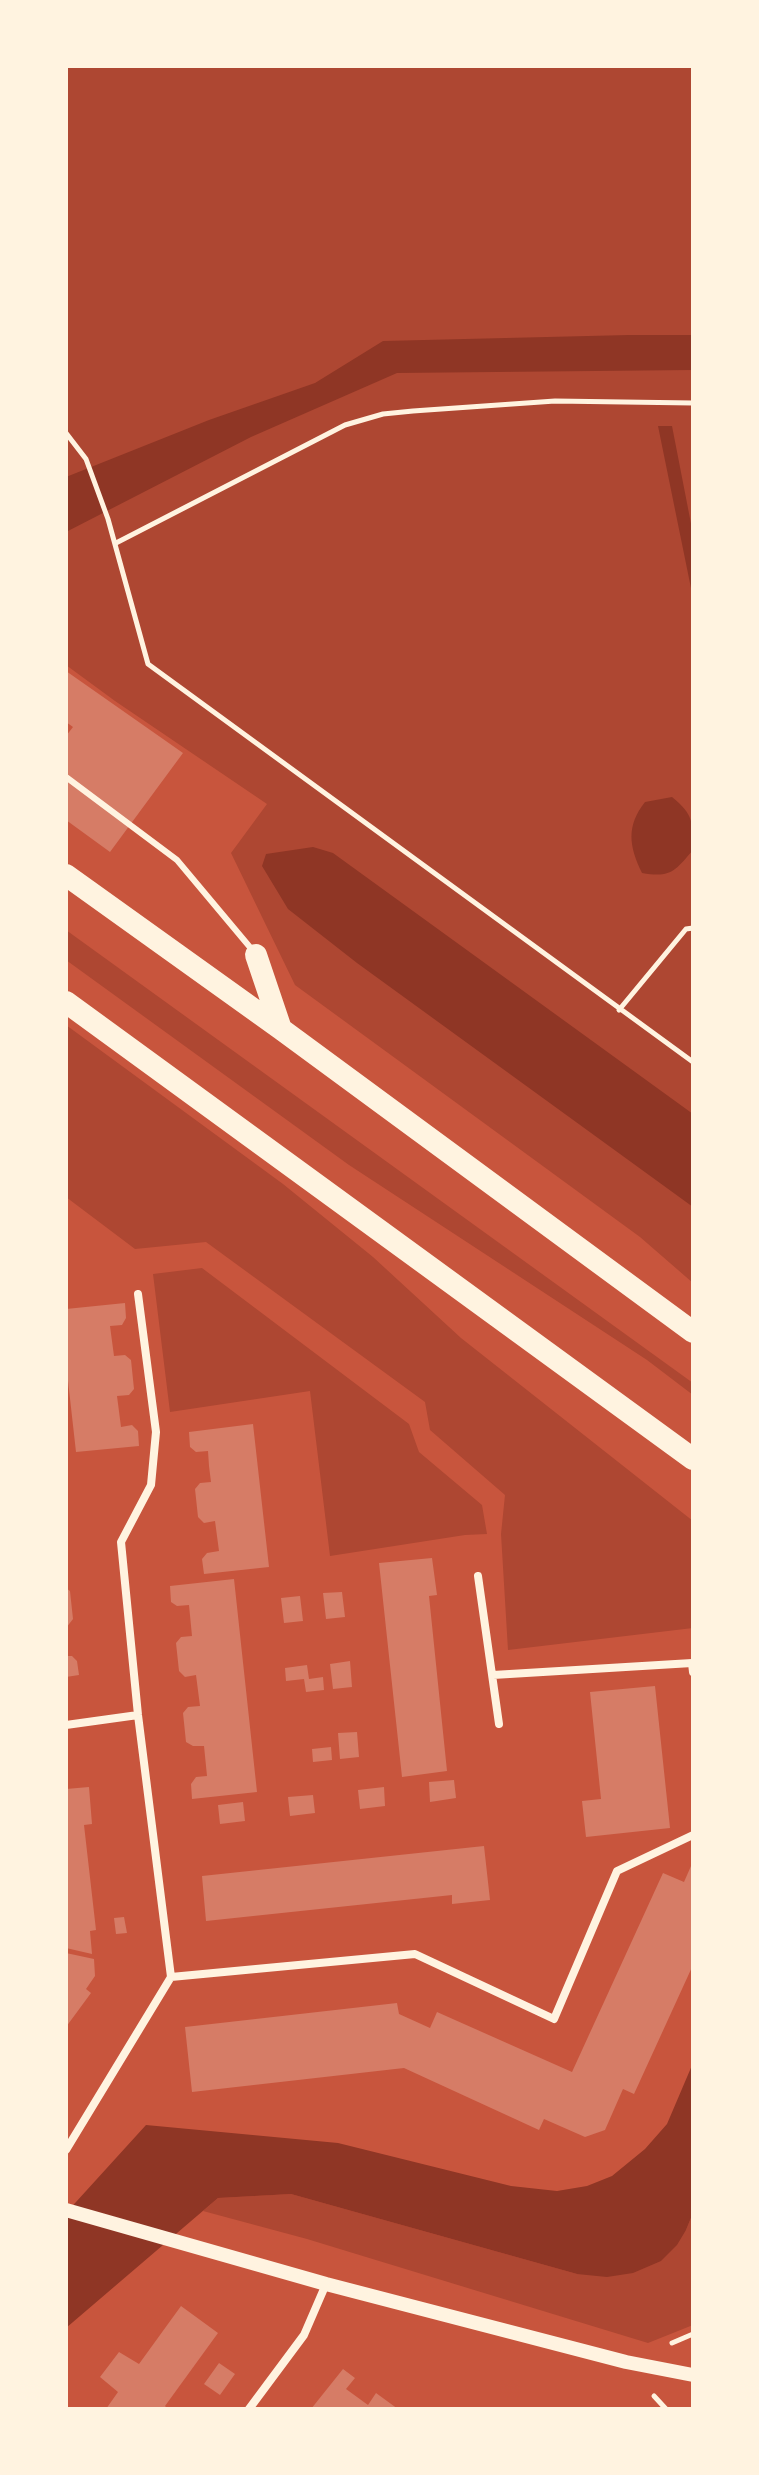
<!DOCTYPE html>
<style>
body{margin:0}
#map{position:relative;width:759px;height:2475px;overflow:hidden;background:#c8553d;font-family:Arial,sans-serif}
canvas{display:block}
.frame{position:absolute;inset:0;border:68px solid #fff3e0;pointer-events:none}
</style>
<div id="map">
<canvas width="759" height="2475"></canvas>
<div class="frame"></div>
</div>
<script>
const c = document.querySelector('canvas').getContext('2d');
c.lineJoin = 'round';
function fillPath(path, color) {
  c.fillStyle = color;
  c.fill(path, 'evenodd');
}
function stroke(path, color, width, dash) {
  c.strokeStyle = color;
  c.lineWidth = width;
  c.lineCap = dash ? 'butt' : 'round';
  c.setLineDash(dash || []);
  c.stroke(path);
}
fillPath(new Path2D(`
 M66 66H693V1283L640 1237 295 985 231 853 267 804 115 701 66 665Z
 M66 930 693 1383V1395L647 1360 349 1165 66 960Z
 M66 1025 283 1184 373 1257 461 1338 693 1521V1628L508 1650 501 1534 505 1495 430 1430 425 1402 206 1242 135 1249 66 1197Z
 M202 1268 409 1424 419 1452 482 1505 487 1534 465 1535 330 1556 310 1391 170 1412 153 1274Z
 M291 2194 577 2274 686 2230 693 2213V2325L648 2343 307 2239 203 2211 218 2198Z`), '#ae4732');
fillPath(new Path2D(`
 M629 335H693V370L397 373 251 437 66 532V477L209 420 315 383 383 341Z
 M658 426H672L693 534V598Z
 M672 797C694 815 693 823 693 850 675 871 671 878 642 873 629 846 626 826 645 802Z
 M313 847 333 853 693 1114V1207L357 963 288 909 262 866 266 854Z
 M693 2063V2213L686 2230 677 2245 661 2261 633 2273 607 2277 577 2274 291 2194 218 2198 66 2328V2213L146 2125 338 2143 511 2186 557 2191 587 2186 612 2176 645 2149 667 2124Z`), '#8f3625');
fillPath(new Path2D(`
 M66 671 183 753 110 852 66 820V736L73 727 66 722Z
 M125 1303 126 1318 122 1325 110 1326 114 1356 125 1355 131 1360 134 1389 129 1395 117 1396 121 1427 132 1425 138 1431 139 1446 76 1452 66 1363V1309Z
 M253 1424 269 1567 204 1574 202 1559 207 1553 219 1551 215 1521 204 1523 198 1517 195 1489 200 1483 211 1482 209 1466 208 1451 196 1452 190 1447 189 1432Z
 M432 1558 437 1595 429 1596 447 1771 402 1777 379 1563Z
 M234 1579 257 1792 192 1799 191 1784 196 1777 207 1776 204 1746H193L186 1742 183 1713 188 1707 200 1706 196 1675 185 1677 179 1671 176 1643 181 1637 192 1636 189 1605 177 1606 171 1602 170 1586Z
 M66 1588 70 1591 73 1619 66 1628Z
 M342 1592 345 1617 326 1619 323 1593Z
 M300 1596 303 1621 284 1623 281 1598Z
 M66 1656H72L77 1661 79 1675 66 1677Z
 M350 1661 352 1687 333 1689 330 1664Z
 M307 1665 309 1679 323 1677 324 1690 306 1692 304 1679 286 1681 285 1668Z
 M655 1686 670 1828 586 1837 582 1801 601 1799 590 1692Z
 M357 1732 359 1757 340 1759 338 1733Z
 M331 1747 332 1760 313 1762 312 1749Z
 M454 1780 456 1798 430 1802 429 1782Z
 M89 1787 92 1824 84 1825 96 1930 90 1931 92 1954 66 1948V1789Z
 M384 1787 385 1806 360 1809 358 1790Z
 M313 1795 315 1813 290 1816 288 1797Z
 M243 1802 245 1821 220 1824 218 1805Z
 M484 1846 490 1900 452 1904V1895L206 1921 202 1876Z
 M691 1866 693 1867V1965L634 2094 623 2089 605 2130 585 2137 544 2119 539 2130 404 2068 192 2092 185 2027 397 2003 399 2014 430 2028 437 2012 572 2072 663 1873 684 1882Z
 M124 1917 127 1933 116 1934 114 1918Z
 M66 1953 94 1959 95 1976 86 1989 91 1993 66 2027Z
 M181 2306 218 2333 165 2406 168 2409H106L118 2392 100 2377 119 2352 139 2364Z
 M219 2363 235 2374 220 2395 204 2384Z
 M343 2369 355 2378 346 2389 368 2405 376 2393 398 2409H311Z`), '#d67c66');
stroke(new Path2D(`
 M66 433 86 459 108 519 148 664 693 1062
 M116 543 345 425 383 414 413 411 555 401 693 403
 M619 1010 686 929 693 928
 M672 2343 693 2334
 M654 2396 666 2409`), '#fff3e0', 5);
stroke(new Path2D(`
 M66 777 177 860 254 952`), '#fff3e0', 6);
stroke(new Path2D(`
 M478 1576 499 1724
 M493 1675 692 1663 693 1672
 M66 1725 138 1715
 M171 1977 415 1954 554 2019 617 1871 693 1835
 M66 2150 171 1977 138 1715 121 1542 151 1485 156 1432 138 1294
 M249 2409 304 2335 326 2284`), '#fff3e0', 8);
stroke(new Path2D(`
 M66 2210 326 2284 626 2362 693 2375`), '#fff3e0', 14);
stroke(new Path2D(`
 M66 875 281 1029 693 1332
 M256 955 281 1029
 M66 1002 693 1459`), '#fff3e0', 22);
</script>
